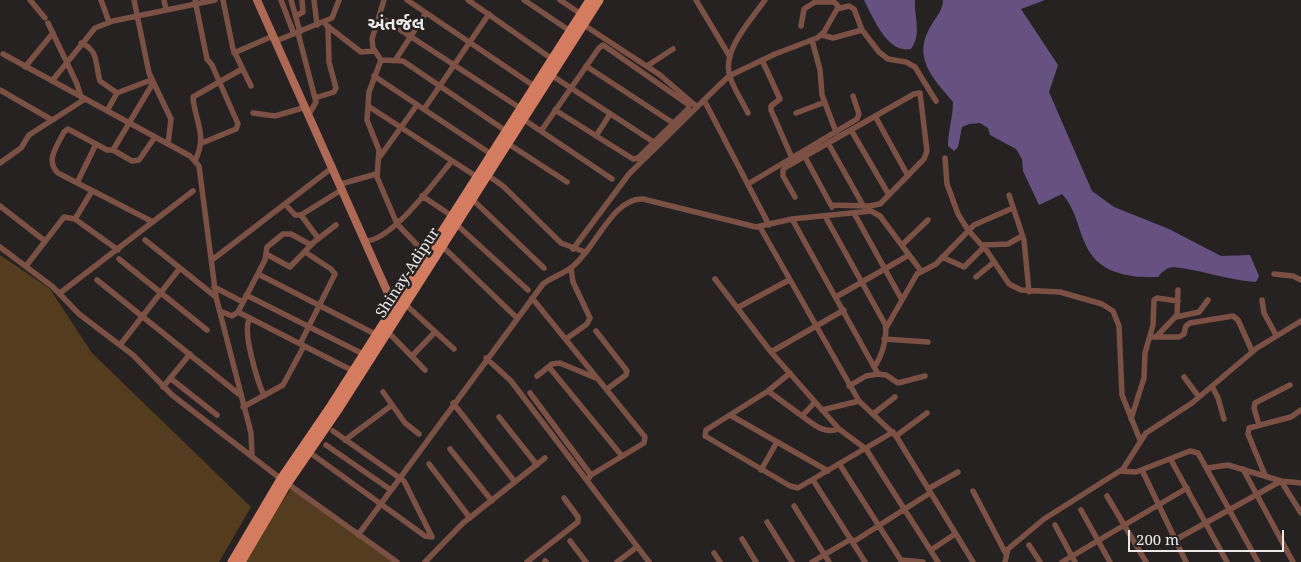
<!DOCTYPE html>
<meta charset="utf-8">
<style>
body{margin:0}
#map{position:relative;width:1301px;height:562px;overflow:hidden;background:#262222;font-family:"Noto Serif",serif}
canvas{display:block}
.scale{position:absolute;left:1128px;top:530px;width:156px;height:22px;box-sizing:border-box;border:2px solid #ece9ea;border-top:0;padding-left:6px;font-size:15px;line-height:18px;white-space:nowrap;color:#ece9ea;-webkit-text-stroke:4px #262222;paint-order:stroke}
</style>
<div id="map">
<canvas width="1301" height="562"></canvas>
<div class="scale">200 m</div>
</div>
<script>
const c = document.querySelector('canvas').getContext('2d');
c.lineJoin = 'round';
function fillPath(path, color) {
  c.fillStyle = color;
  c.fill(path, 'evenodd');
}
function stroke(path, color, width, dash) {
  c.strokeStyle = color;
  c.lineWidth = width;
  c.lineCap = dash ? 'butt' : 'round';
  c.setLineDash(dash || []);
  c.stroke(path);
}
function drawText(font, color, halo, rows, align = 'center') {
  c.font = font + ' "Noto Serif","Noto Sans Gujarati",serif';
  c.lineWidth = 5;
  c.setLineDash([]);
  c.textBaseline = 'middle';
  c.strokeStyle = halo;
  c.fillStyle = color;
  for (const [text, x, y, turn = 0] of rows) {
    c.save();
    c.translate(x, y);
    c.rotate((+turn || 0) * Math.PI / 180);
    c.textAlign = isNaN(turn) ? turn : align;
    if (halo) c.strokeText(text, 0, 0);
    c.fillText(text, 0, 0);
    c.restore();
  }
}
fillPath(new Path2D(`
 M0 255 50 289 92 353 251 507 219 562H0Z
 M294 485 397 562H244L256 538Z`), '#543c1e');
fillPath(new Path2D(`
 M864 0H915C914 18 922 34 911 49 887 54 873 17 864 0Z
 M943 0H1045L1021 9 1058 65 1049 92 1092 191 1114 207 1169 229 1221 256 1250 255 1259 276 1256 282C1228 280 1201 270 1174 267 1167 267 1162 272 1158 277 1135 278 1105 275 1091 254 1078 235 1078 211 1062 194L1039 205 1023 171 1022 159 1016 149 990 135 988 128 980 123 969 124 962 127 958 147 954 151 948 146C948 131 953 117 953 102 932 77 911 57 932 24 937 16 943 9 943 0Z`), '#665180');
stroke(new Path2D(`
 M30 0 45 18
 M101 0 109 22
 M134 0 149 73 171 119 168 144
 M164 0 166 10
 M195 0 207 59 212 65 238 124 236 129 202 143
 M223 0 233 49 251 86
 M281 0 294 34
 M291 0 300 32
 M314 0 317 25
 M384 0 372 39 373 48 381 60 369 92 367 120 379 150 377 177 397 224 427 255
 M407 0 534 86
 M468 0 552 59
 M524 0 570 31
 M560 0 581 14
 M696 0 730 57
 M296 16 303 12 302 0
 M379 16 520 108
 M48 23 77 84 81 97
 M326 25 361 52 375 51
 M584 25 660 75 697 107
 M801 26 804 9 815 2H834L839 7
 M298 33 316 102 309 114
 M822 35 833 38 862 30
 M812 40 820 70 822 95 836 132
 M276 41 332 18 339 0
 M81 43C99 50 95 64 100 81L117 93
 M234 53 273 36
 M3 54 190 156 199 166 216 297 251 433 252 457
 M396 59 426 13
 M381 60 403 61 506 131
 M762 60 780 99 771 106V110L792 158
 M586 66 673 123
 M647 66 673 49
 M25 67 53 33
 M551 75 652 141
 M374 76 491 154
 M52 81 95 28 113 21 215 0
 M153 83 113 150H107L68 129 64 132C57 146 45 161 58 173L153 222
 M0 90 52 120
 M315 98 334 92 336 88 329 62 328 26
 M704 100 729 76 775 54 817 38 824 32 837 9 849 6 854 9 862 30 879 52 888 59 906 62 915 67 936 101
 M368 106 477 177
 M424 109 489 14
 M107 111 117 93 151 80
 M253 113 275 116 306 107
 M748 113C742 101 734 89 730 77 721 51 751 20 765 0
 M796 113 825 102
 M875 116 908 176
 M523 119 612 179
 M851 130 889 195
 M541 131 599 48 603 45 689 105 688 109 638 158 633 159 555 110
 M596 136 610 114
 M507 143 567 182
 M828 143 864 207
 M113 150 132 161 139 160 155 137
 M805 157 832 207
 M379 158 417 105
 M945 158 947 184 958 214 968 230 987 251 1009 284 1021 290 1060 292 1102 304 1113 311 1119 326 1122 395 1140 440
 M195 161C208 134 195 123 193 97L242 69
 M0 163 21 148 29 135 85 99
 M486 174 503 186 561 243 585 252
 M77 183 96 144
 M341 184 376 174
 M748 184 857 119 859 114 853 96
 M1009 195 1024 240 1029 292
 M422 196 452 216
 M795 197 783 176V170L786 167 914 94 920 93 927 151 924 159 880 204 869 206 831 205
 M472 199 544 268
 M285 204 295 215H301L343 189
 M0 206 45 241
 M854 213 902 300
 M301 215 318 238
 M825 216 885 324C888 336 882 357 874 367
 M75 219 92 191
 M792 219 878 374
 M456 224 528 290
 M760 227 859 401
 M145 240 216 297
 M365 241C392 241 434 182 452 161
 M902 245 928 220
 M982 245 1008 244 1022 236
 M442 246 517 318
 M0 247 53 287 79 314 133 355 172 395 281 479 397 562
 M573 249 629 174 704 100 769 225
 M266 254 290 267 314 242 336 225
 M942 257 964 267 984 247
 M119 259 207 330
 M212 260 333 167
 M26 266 64 217 75 219 118 250
 M258 274 375 334
 M1274 274 1293 276 1301 280
 M976 277 994 262
 M715 279 771 352 839 429 866 449 938 562
 M97 280 240 395
 M214 287 243 302
 M60 293 193 191
 M246 295 363 354
 M836 297 909 255
 M532 298 645 437 644 443 591 475 587 481
 M1262 300 1264 313 1276 335
 M405 304 454 349
 M737 308 789 280
 M220 311 232 316 238 312 265 260 267 247 283 234H291L311 245
 M238 312 353 371
 M1176 317 1199 312 1208 300
 M250 318C241 330 258 382 264 396
 M886 328 917 274 936 264 974 225 1013 208
 M387 331 425 370
 M596 331 627 371 626 375 607 389
 M1150 337H1179L1184 334 1186 326 1190 323 1233 316 1238 320 1252 351
 M1156 337 1177 315 1178 290
 M566 339 587 324 590 318 573 282 571 268
 M884 339 928 342
 M300 344 335 274 331 269 305 252
 M120 345 180 268
 M771 352 844 310
 M412 356 435 332
 M486 358 511 381 649 562
 M549 367 622 456
 M537 376 552 364 560 363 598 379
 M1184 377 1199 397
 M170 378 217 415
 M849 386 866 376 878 374 886 375 898 383 925 376
 M1212 386 1218 398 1224 419
 M163 387 190 354
 M768 391 790 373
 M383 392 405 423 419 434
 M530 393 591 475
 M815 402 802 416 768 391 706 430 705 436 790 486 798 488 893 432
 M453 403 515 482
 M243 407 283 385 304 346
 M822 410 859 401 896 436 973 562
 M873 414 895 397
 M730 415 828 471
 M802 416C815 425 823 434 839 429
 M499 417 537 465
 M1131 419 1144 378 1145 353 1153 325 1154 300 1157 298 1178 301
 M1259 425 1254 408 1255 403 1290 385
 M896 436 927 413
 M345 440 392 405
 M326 445 391 490
 M450 449 492 501
 M309 452 425 536 432 537 404 481 333 431
 M1171 460 1227 562
 M429 464 470 518
 M840 465 902 562
 M1208 468 1228 465 1281 481 1301 483
 M1243 469 1293 562
 M761 470 777 442
 M1142 470 1186 562
 M1121 471 1136 472 1190 451 1198 453 1258 562
 M1265 475 1248 434 1249 428 1291 417 1301 410
 M813 480 865 562
 M928 489 958 472
 M973 491 1006 554
 M1107 496 1146 562
 M794 506 829 562
 M1081 510 1110 562
 M767 522 792 562
 M1055 525 1075 562
 M358 535 543 284C552 277 564 274 573 266 595 249 613 197 643 199L756 227 792 219 871 211 880 216 921 271
 M742 539 756 562
 M1175 540 1281 481 1301 513
 M570 541 586 562
 M853 542 930 493
 M1029 545 1040 562
 M931 550 955 534
 M714 553 720 562
 M901 560 923 562
 M545 561 546 562
 M425 562 463 523 545 458
 M527 562 578 522V517L564 498
 M617 562 637 547
 M812 562 851 539
 M1005 562 1008 549 1044 519 1123 469 1146 433 1192 403 1257 348 1301 321
 M1062 562 1187 488`), '#7b5143', 5.5);
stroke(new Path2D(`
 M257 0 391 300 399 309`), '#ad6953', 8);
stroke(new Path2D(`
 M232 562 281 479 331 406 590 0
 M241 562 287 484 337 411 599 0`), '#d37c5f', 9);
drawText('15px', '#ece9ea', '#262222', [
 ["Shinay-Adipur",408,273,-57]
]);
drawText('bold 18px', '#ece9ea', '#262222', [
 ["અંતર્જલ",396,25]
]);
</script>
